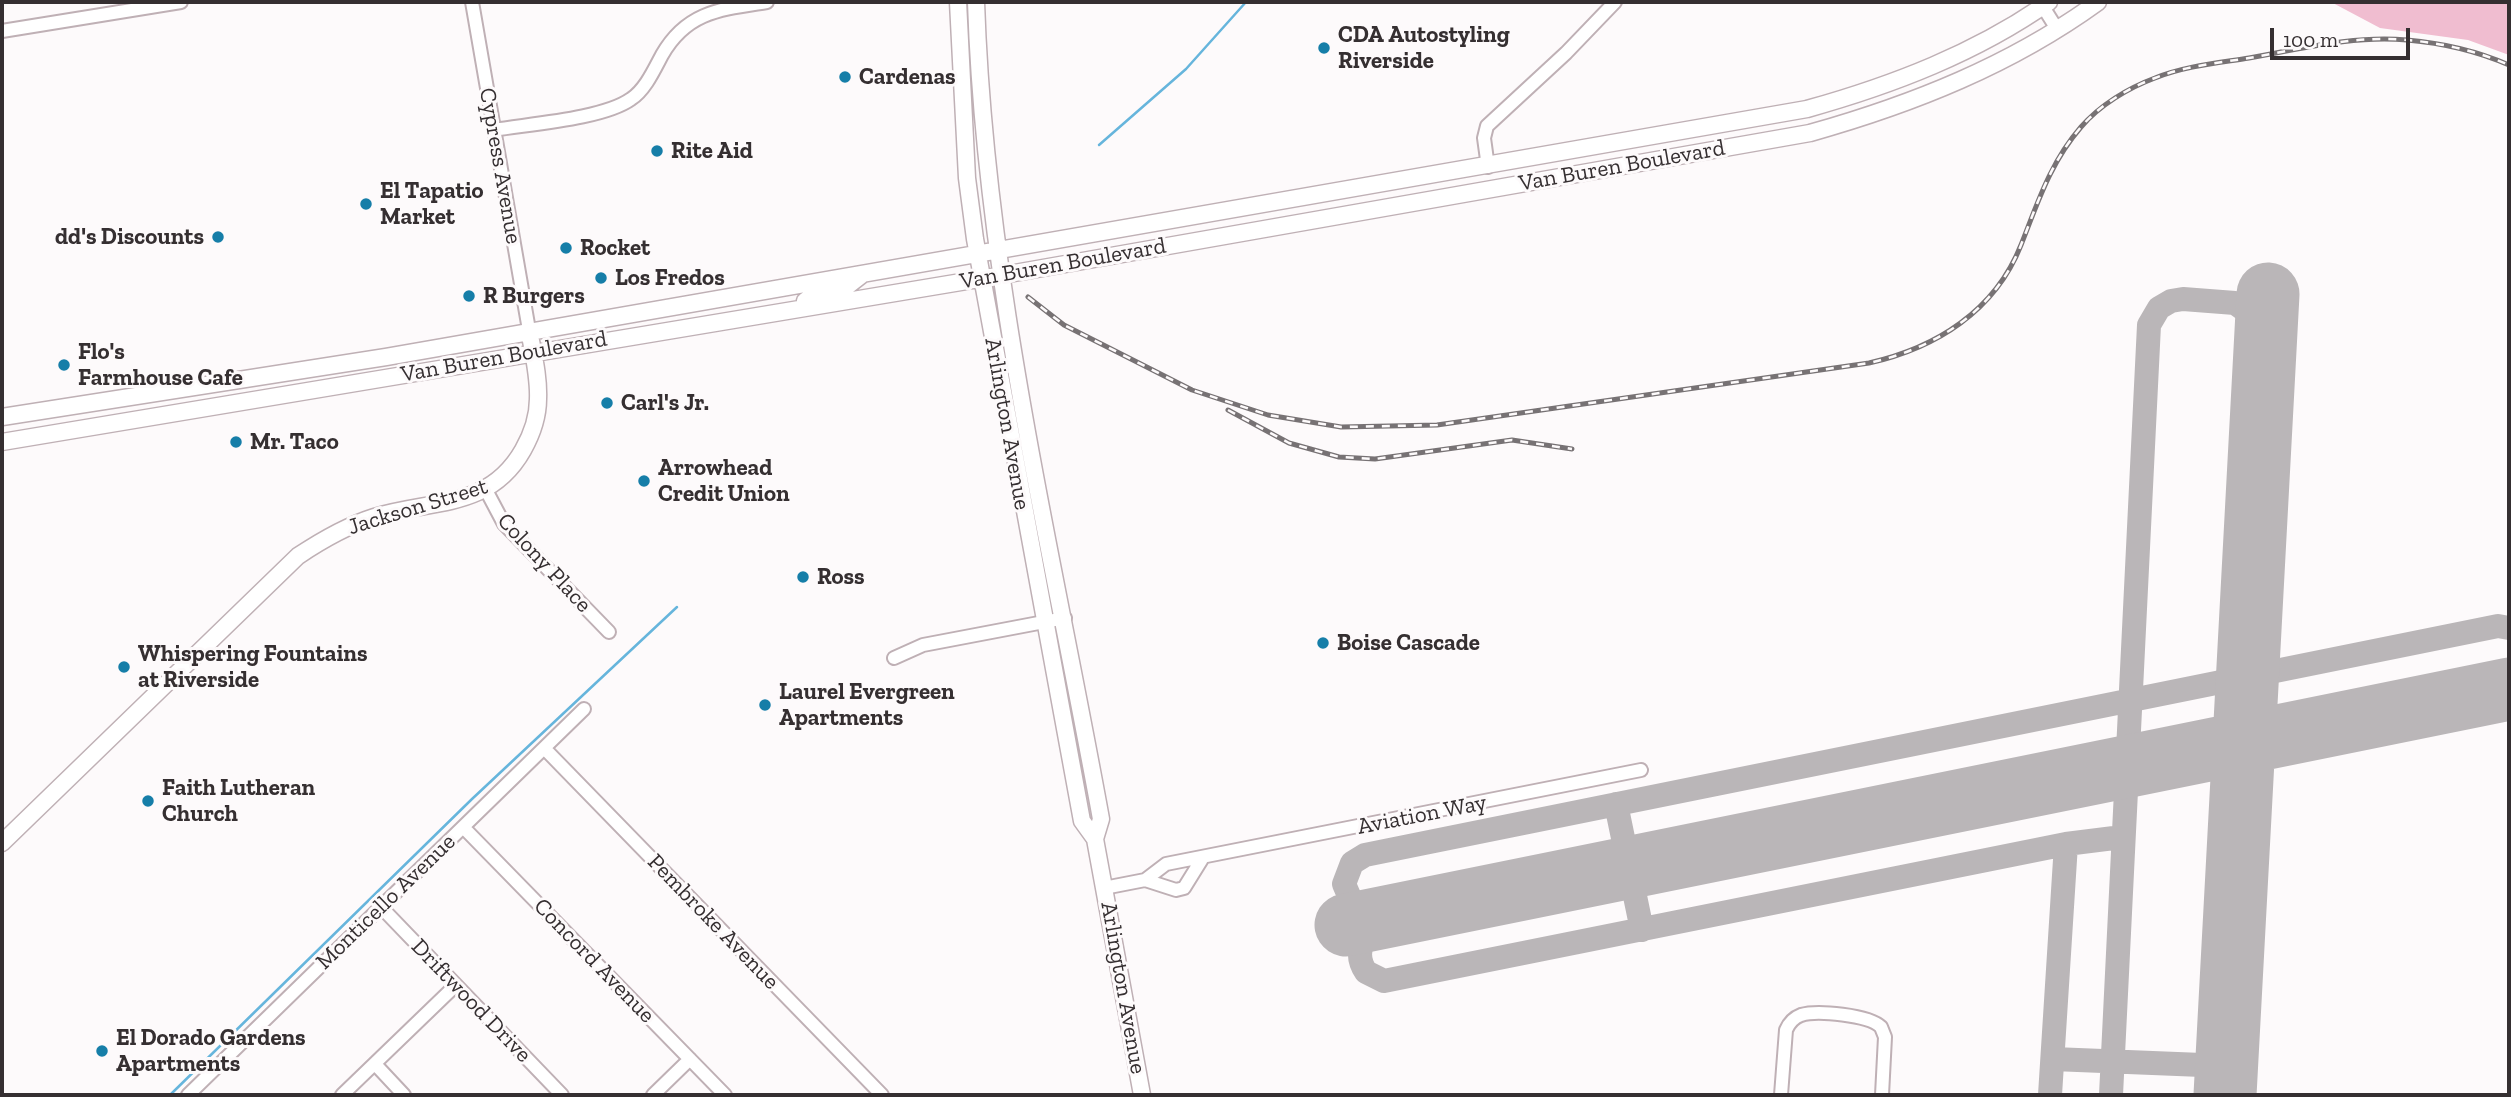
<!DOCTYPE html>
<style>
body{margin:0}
#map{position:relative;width:2511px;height:1097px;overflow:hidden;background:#fdfafb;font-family:"Zilla Slab",serif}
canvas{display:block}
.frame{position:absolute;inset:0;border:4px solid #352f31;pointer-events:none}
.scale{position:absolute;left:2270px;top:28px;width:140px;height:32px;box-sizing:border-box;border:4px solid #352f31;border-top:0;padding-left:9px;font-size:21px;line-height:24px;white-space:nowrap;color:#352f31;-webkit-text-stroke:5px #fdfafb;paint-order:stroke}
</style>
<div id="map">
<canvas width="2511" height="1097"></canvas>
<div class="frame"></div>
<div class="scale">100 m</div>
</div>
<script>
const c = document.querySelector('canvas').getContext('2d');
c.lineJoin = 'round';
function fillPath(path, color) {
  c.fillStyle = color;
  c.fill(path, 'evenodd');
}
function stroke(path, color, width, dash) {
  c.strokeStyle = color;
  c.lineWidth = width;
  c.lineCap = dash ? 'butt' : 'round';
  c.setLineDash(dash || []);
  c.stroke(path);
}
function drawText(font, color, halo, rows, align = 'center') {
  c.font = font + ' "Zilla Slab",serif';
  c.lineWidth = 6;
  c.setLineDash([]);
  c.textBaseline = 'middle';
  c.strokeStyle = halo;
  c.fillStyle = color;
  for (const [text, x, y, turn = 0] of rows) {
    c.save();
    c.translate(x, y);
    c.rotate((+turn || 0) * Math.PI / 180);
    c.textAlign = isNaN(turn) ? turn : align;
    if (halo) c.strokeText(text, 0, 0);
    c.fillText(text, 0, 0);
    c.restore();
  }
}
fillPath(new Path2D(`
 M2331 2H2509V55L2468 40 2380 28Z`), '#f0bdd0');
stroke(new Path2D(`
 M1099 145 1186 69 1246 2
 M170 1095 472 799 677 607`), '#66b5dc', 2.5);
stroke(new Path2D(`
 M1616 804 1642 930
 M2122 837 2066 844 1384 981 1366 972C1351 950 1367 934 1381 917L1353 905 1344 884 1352 863 1365 855 2498 626 2509 628
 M2053 1059 2227 1066
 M2050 1095 2066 844
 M2111 1095 2149 325 2159 308 2171 301 2183 299 2235 303 2267 326`), '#bab6b8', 24);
stroke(new Path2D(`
 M1346 925 2509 689
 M2225 1095 2268 294`), '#bab6b8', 63);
const minor = new Path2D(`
 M472 2 529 330
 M2040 2 2057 29
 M2 31 181 2
 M494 130C529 124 603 119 631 99 645 90 654 70 662 55 687 11 722 9 767 2
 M1488 167 1484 138 1487 126 1566 53 1615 2
 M486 490 504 524 609 632
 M894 658 923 645 1065 618
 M544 748 882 1095
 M463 827 725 1095
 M1145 880 1166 864 1641 770
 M1104 888 1145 880 1176 890 1184 888 1202 859
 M381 907 562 1095
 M375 1064 404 1095
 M188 1095 584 709
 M342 1095 456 985
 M653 1095 690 1059
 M1781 1095 1786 1030C1789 1023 1793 1018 1801 1015 1817 1010 1869 1015 1881 1027L1885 1037 1882 1095`);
const major = new Path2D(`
 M958 2 967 178 975 239 1082 821 1095 839 1142 1095
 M976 2C985 277 1052 549 1101 819L1095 839
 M805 301 816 293 845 288 863 274
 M2 417 386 357 1807 109C1893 85 1976 53 2049 2
 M2 442 1003 275 1810 133C1913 104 2011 65 2098 2
 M2 843 298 556C322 540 346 526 374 517 432 499 489 510 523 450 532 434 538 417 538 399 539 376 533 353 529 330`);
stroke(minor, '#bfb0b5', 16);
stroke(major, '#bfb0b5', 19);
stroke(minor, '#fff', 12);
stroke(major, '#fff', 16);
const rail = new Path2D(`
 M1028 297 1064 325 1192 390 1268 415 1341 427 1437 425 1869 363C1936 348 1995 311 2021 245 2038 202 2050 163 2081 127 2100 105 2128 88 2155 78 2185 66 2218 63 2249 58 2300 49 2354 35 2407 40 2442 43 2477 51 2509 65
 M1228 410 1289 443 1339 457 1375 459 1512 440 1572 449`);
stroke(rail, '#777274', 5);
stroke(rail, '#fdfafb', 2.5, [8]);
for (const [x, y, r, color] of [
 [1324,48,7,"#167ea8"],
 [845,77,7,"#167ea8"],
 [657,151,7,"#167ea8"],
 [366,204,7,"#167ea8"],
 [218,237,7,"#167ea8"],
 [566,248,7,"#167ea8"],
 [601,278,7,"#167ea8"],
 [469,296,7,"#167ea8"],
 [64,365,7,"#167ea8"],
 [607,403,7,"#167ea8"],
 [236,442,7,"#167ea8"],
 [644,481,7,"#167ea8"],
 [803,577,7,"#167ea8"],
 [1323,643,7,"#167ea8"],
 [124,667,7,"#167ea8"],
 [765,705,7,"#167ea8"],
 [148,801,7,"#167ea8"],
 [102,1051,7,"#167ea8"]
]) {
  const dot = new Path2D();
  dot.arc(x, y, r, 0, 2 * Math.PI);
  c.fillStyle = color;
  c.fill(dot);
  stroke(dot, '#fdfafb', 2.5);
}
drawText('bold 23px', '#352f31', '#fdfafb', [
 ["CDA Autostyling",1338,35],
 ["Riverside",1338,61],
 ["Cardenas",859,77],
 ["Rite Aid",671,151],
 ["El Tapatio",380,191],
 ["Market",380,217],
 ["dd's Discounts",204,237,"right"],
 ["Rocket",580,248],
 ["Los Fredos",615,278],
 ["R Burgers",483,296],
 ["Flo's",78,352],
 ["Farmhouse Cafe",78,378],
 ["Carl's Jr.",621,403],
 ["Mr. Taco",250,442],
 ["Arrowhead",658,468],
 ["Credit Union",658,494],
 ["Ross",817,577],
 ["Boise Cascade",1337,643],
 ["Whispering Fountains",138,654],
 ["at Riverside",138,680],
 ["Laurel Evergreen",779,692],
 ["Apartments",779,718],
 ["Faith Lutheran",162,788],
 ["Church",162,814],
 ["El Dorado Gardens",116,1038],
 ["Apartments",116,1064]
], 'left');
drawText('23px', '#352f31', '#fdfafb', [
 ["Cypress Avenue",500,166,80],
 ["Van Buren Boulevard",1622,166,-10],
 ["Van Buren Boulevard",1063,264,-10],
 ["Van Buren Boulevard",504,357,-10],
 ["Arlington Avenue",1007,424,80],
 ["Jackson Street",418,507,-17],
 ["Colony Place",544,563,47],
 ["Aviation Way",1422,815,-11],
 ["Monticello Avenue",386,902,-44],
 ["Pembroke Avenue",713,922,46],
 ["Concord Avenue",594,961,46],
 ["Arlington Avenue",1123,988,80],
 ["Driftwood Drive",471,1001,46]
]);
</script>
